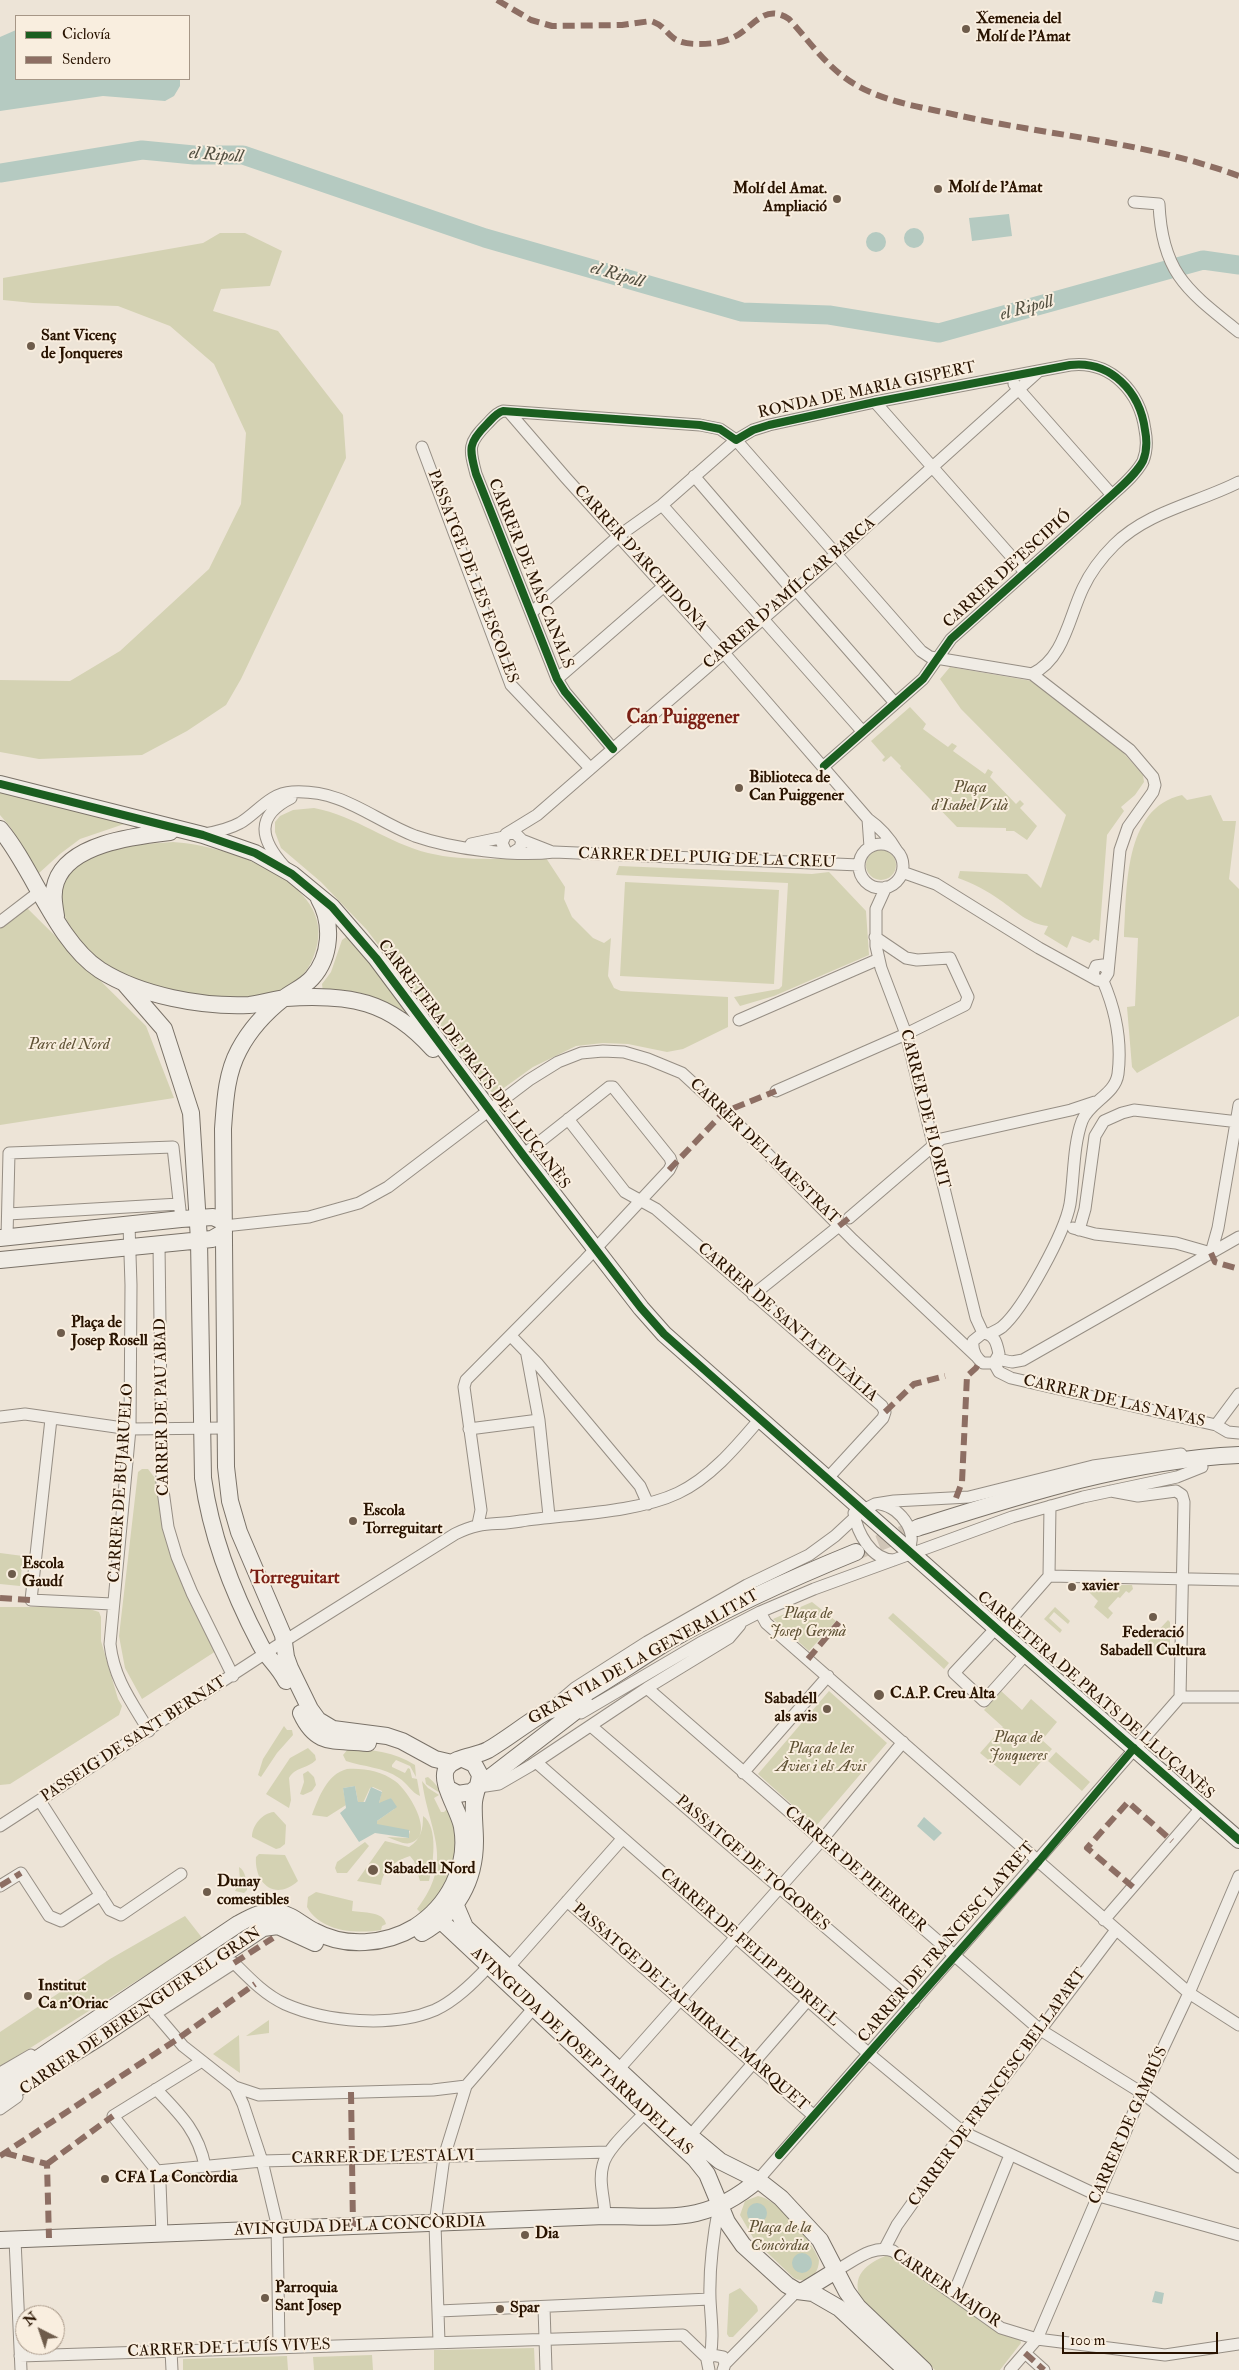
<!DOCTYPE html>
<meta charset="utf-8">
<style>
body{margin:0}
#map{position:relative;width:1239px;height:2370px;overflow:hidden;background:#ede4d7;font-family:"IM FELL Double Pica",serif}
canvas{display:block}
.legend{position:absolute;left:15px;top:15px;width:175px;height:65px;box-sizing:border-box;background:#f9eedf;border:1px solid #a69686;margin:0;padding:6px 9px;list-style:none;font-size:15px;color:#291300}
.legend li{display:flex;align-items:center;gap:10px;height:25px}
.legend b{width:25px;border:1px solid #a69686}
.north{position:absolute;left:15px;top:2305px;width:50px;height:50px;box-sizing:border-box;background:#f9eedf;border:1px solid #a69686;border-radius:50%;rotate:319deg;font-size:14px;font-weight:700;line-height:20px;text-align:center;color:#291300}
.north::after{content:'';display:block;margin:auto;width:18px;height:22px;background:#6e5c4b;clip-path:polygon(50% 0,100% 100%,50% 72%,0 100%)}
.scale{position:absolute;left:1062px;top:2332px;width:156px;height:22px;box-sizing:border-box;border:2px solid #291300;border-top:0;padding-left:6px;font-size:15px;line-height:18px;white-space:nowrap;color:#291300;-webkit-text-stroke:4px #f9eedf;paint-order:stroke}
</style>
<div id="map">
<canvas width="1239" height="2370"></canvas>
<ul class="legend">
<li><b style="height:6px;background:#1b5e20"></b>Ciclovía</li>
<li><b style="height:6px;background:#8d6e63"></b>Sendero</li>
</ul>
<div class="north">N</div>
<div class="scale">100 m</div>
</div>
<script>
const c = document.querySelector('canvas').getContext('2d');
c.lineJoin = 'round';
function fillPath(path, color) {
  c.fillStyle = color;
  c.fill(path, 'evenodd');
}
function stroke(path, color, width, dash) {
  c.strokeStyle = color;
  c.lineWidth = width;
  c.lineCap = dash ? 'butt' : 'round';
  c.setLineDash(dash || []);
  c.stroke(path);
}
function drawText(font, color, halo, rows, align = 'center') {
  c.font = font + ' "IM FELL Double Pica",serif';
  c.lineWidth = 4;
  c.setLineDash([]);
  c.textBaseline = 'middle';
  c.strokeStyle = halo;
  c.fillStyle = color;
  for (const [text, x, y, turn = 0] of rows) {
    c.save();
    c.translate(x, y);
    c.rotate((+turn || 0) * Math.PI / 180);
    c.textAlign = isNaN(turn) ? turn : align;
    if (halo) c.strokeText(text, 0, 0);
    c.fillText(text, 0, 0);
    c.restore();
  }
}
fillPath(new Path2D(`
 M220 233H245L282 251 270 286 221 289 213 311 278 331 343 415 346 458 241 679 226 705 187 731 142 755 39 759 0 752V680L70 681 120 651 209 569 241 504 246 433 214 364 170 326 118 306 33 303 3 300V278L203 243Z
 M950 667 1032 681 1120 749 1143 775 1144 782 1135 795 1121 807 1124 811 1107 835 1099 941 1094 939 1090 943 1072 936 1067 948 1044 934 1048 926C1028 924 1016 911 1000 900 988 891 972 883 958 878L960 871 1027 874 1041 888 1066 815 961 709 940 679Z
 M910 707 926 724 923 729 948 747 952 743 957 746 953 751 985 774 988 769 993 772 990 777 1016 804 1020 800 1024 804 1020 808 1037 826 1027 840 1014 831H1006V828L957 827 900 768 901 766 891 756 884 762 882 760 885 757 871 741Z
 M0 792 130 822 80 839 60 854 38 874 11 828 0 815Z
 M1182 795 1187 800 1211 795 1223 821H1236L1229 879 1239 889V1016L1137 1073 1132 1067 1127 1007 1135 1006 1138 938 1124 937C1127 890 1123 808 1182 795Z
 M314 808C356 816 388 843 428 853 465 862 508 858 546 858L565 887 564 899 572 917 593 938 604 943 611 938 608 976 614 988 621 991 728 997V1027L683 1049 667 1052 628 1044 603 1043 576 1046 533 1067 494 1095 466 1062 367 930 321 882 281 848 275 832V822L280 816 293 810Z
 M173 842C227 845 346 884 313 958 308 971 296 985 283 991 235 1010 150 992 107 965 88 953 53 913 60 888 65 872 87 857 102 852 124 844 149 844 173 842Z
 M866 865a15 15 0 1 1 30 0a15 15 0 1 1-30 0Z
 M619 866 812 874 829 872 866 911 869 955 774 996 740 1006 734 997 779 989 782 986 788 883 616 875Z
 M625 882 779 890 774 984 620 976Z
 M23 904 146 1026 174 1098 0 1125V921Z
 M349 935 406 1012 375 999 323 992 322 984 331 972 342 940Z
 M142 1469H148L155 1478 159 1495 216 1651 142 1699 125 1668 119 1636 138 1472Z
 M0 1553 23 1556 20 1586 0 1584Z
 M1087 1585H1132L1133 1589 1129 1593 1126 1591 1120 1598 1118 1597 1108 1608 1113 1613 1108 1619 1094 1607 1098 1601 1087 1590Z
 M812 1602 836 1621 809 1651 773 1619Z
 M0 1607H83L99 1612 101 1617V1641L118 1699 122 1706 119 1715 10 1784 0 1785Z
 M1055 1607 1070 1621 1068 1624 1054 1612 1049 1618 1062 1630 1060 1633 1044 1619Z
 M893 1613 949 1663 944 1669 888 1618Z
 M1168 1620 1170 1622V1655H1161L1150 1647 1143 1651 1141 1649Z
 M829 1691 887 1743 816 1826 758 1774Z
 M1001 1691 1022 1710 1031 1699 1057 1722 1042 1740 1052 1749 1020 1786 980 1753 1003 1727 984 1710Z
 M284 1726 287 1730H292L293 1735 277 1753 261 1777 258 1775 263 1759Z
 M308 1748 315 1755 316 1760C307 1769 295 1767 289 1778L291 1800 289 1808 266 1794 290 1758Z
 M348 1749C373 1749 394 1752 415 1765L416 1777 410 1766 396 1760 392 1765V1767L405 1773 408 1768 410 1769 412 1778 417 1779 420 1796C412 1793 407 1783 399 1778 383 1767 364 1767 346 1761L343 1755Z
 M1056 1752 1090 1782 1082 1791 1048 1761Z
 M347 1769C364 1768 381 1771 395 1781 408 1790 437 1836 410 1843 404 1845 393 1839 387 1837L408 1838 410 1831 377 1825V1821L394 1809 391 1798 382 1804 379 1803 382 1791 373 1787 370 1788 363 1803 358 1802 355 1786 343 1788 346 1805 327 1817 312 1815C319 1797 327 1774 347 1769Z
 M308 1771 314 1777 316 1785 312 1791 303 1795 300 1794 304 1782 303 1774Z
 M428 1777C456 1800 463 1849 448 1881 442 1893 431 1904 423 1915L417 1909C455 1860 429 1832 422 1781L428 1788 439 1795 434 1798 441 1812H444L447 1809 440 1793 426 1784 425 1778Z
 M274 1812 286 1825 285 1844 280 1848 276 1849 252 1837C252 1826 262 1813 274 1812Z
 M423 1816C439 1827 433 1865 429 1881H420L414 1861 410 1856C395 1861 383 1869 381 1885L357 1881 385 1841 409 1847C421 1839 423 1830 423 1816Z
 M365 1842 369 1846 347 1873H337L335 1868 337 1862Z
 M259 1854 285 1855 298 1881C275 1902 254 1883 256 1857Z
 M239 1867C246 1871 247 1883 247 1890L244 1893 235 1891 240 1881Z
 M316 1892 353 1901 352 1911C363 1913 384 1911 386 1924L382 1926 381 1930C356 1934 321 1932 307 1907L308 1897Z
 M185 1916 203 1939 0 2067V2032L110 1959Z
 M269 2020V2033L246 2036Z
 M239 2035 240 2073 213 2054Z
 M758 2196C778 2199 812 2241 819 2260 819 2274 808 2285 794 2278L755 2241 740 2215 745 2201Z
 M888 2255 1020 2339 1021 2343 1000 2370H935L862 2301C849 2276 867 2263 888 2255Z
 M740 2288 757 2306 758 2311 733 2337H729L727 2334 729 2294Z
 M534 2348 535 2370H434V2350Z
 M372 2355 373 2370H314L313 2357Z
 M287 2356 288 2370H183V2359Z`), '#d4d2b3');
fillPath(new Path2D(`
 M16 30V79H180V86L174 96 165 101 103 96 0 111V37Z
 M1009 214 1012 236 972 241 969 218Z
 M904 238a10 10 0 1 1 20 0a10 10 0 1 1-20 0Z
 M866 242a10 10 0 1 1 20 0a10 10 0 1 1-20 0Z
 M355 1786 358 1802H365L371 1787 382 1792 379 1803 391 1798 397 1807 377 1821V1824L409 1830V1838L375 1833 359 1842 340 1813 346 1808 343 1788Z
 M924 1817 942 1833 934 1841 917 1826Z
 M747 2213a10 10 0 1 1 20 0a10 10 0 1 1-20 0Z
 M792 2263a10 10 0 1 1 20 0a10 10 0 1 1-20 0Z
 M1155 2291 1164 2293 1162 2304 1152 2302Z`), '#b5cac1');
stroke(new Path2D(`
 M0 173 142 150 194 155H243L485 238 742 312 829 315 939 333 1203 260 1239 265`), '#b5cac1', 19);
stroke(new Path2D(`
 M856 1552 917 1528`), '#d0c5b7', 16, [16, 8]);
const street = new Path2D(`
 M1134 202 1159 204C1162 274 1188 291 1239 332
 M1014 384 1112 495
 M875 402 1025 572
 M509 412 566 478 724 653 868 819C881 828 889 837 897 851
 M422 447 511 685 590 768
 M694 476 787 584 796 590 895 703
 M662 505 863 732
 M531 613 620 535 662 505 736 440 921 651 930 657 1032 674 1130 750 1153 777 1155 785 1153 792 1128 827 1120 850 1108 973 1103 981
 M1032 674C1064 659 1069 617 1083 588 1090 573 1102 557 1114 545 1148 511 1198 503 1239 482
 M557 679 664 586
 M613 749 565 692 557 679 476 474C469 448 468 443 487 424 492 419 496 413 503 411L700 425 720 429 736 440 753 430 769 425 875 402 1070 365C1111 360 1140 392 1145 430 1147 440 1147 451 1143 461 1136 474 1123 485 1112 495L951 639 923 679 824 766
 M868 819 870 847
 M204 834C216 832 229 829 240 823 257 813 270 793 292 792 343 789 371 819 415 836 452 849 516 857 554 852L859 865
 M506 834 515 833 522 840 520 848 512 853
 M522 840 550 851
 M471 844 504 837
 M859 866a22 22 0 1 1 44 0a22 22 0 1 1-44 0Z
 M506 852 502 843 506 834 537 815 796 590 1039 371
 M284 866C260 839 255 816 291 798
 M902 872 936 884 1039 948 1097 980 1103 981
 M886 887 876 909V946L881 968 906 1034 976 1318 983 1333
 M0 922 39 892
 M1095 978 1093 973 1096 966 1103 965 1108 971
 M739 1020 879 959
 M776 1091 906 1034 965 1005 968 997 950 958 917 960 906 958 875 937
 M568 1119 625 1192 656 1209 882 1406 885 1412 883 1418 827 1479
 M8 1214 179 1204
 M849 1218 941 1139 1071 1110 1095 1102
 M129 1225 131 1285 130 1429 110 1644C114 1679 131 1701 149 1731
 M224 1226 309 1217 359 1203 388 1187 529 1080 558 1062 581 1053 603 1051 624 1052 648 1059 682 1073 744 1130 853 1240 976 1356
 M1073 1228 1095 1234 1176 1243 1211 1253
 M1079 1230 1085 1209 1095 1136 1104 1121 1122 1113 1134 1110 1239 1122
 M7 1237 9 1153 173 1147 181 1219
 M159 1245 162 1483 168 1527 177 1557 192 1593 233 1676
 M1211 1253 1218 1228 1239 1105
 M753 1295 839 1226
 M983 1333C995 1334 997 1344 999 1354L994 1363H983C976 1358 972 1350 973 1341Z
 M989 1334C993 1332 998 1330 1002 1327 1024 1308 1065 1232 1070 1204 1074 1179 1073 1145 1082 1121 1089 1102 1115 1095 1118 1074 1122 1042 1115 1009 1103 981
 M511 1336 537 1363 640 1486 648 1504
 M527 1355 539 1420 549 1516
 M997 1359 1012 1362 1023 1360 1239 1237
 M994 1363 999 1372 1011 1378 1216 1425 1228 1432 1239 1433
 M0 1417 25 1414 130 1429 225 1428
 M51 1419 31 1600 112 1604
 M1216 1425 1239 1394
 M469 1429 539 1420
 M880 1504C901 1507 923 1537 904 1555
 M854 1513C857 1532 871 1560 894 1560
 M478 1524 481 1510 464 1387 466 1380 585 1260 669 1170 672 1164 670 1158 613 1087H609L523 1155
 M1049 1576 1239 1580
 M760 1612 766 1623 1189 1993 1239 2025
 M996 1628 954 1673 984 1701 1026 1654
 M1000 1632 1049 1576 1050 1506
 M647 1688 1039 2029 1142 2093 1239 2167
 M1180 1697H1239
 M554 1706 575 1688 647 1642 747 1585 809 1555 835 1536 863 1510 875 1504 894 1501 969 1497 1093 1466 1181 1454
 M581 1713 700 1643 760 1612 814 1589 1012 1517 1083 1497 1177 1477 1202 1467
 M591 1726 914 2003
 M536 1762 868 2053 963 2132 1099 2196 1239 2235
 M743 1773 828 1676
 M479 1787 499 1784 530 1766 647 1688 729 1638 740 1625
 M40 1801 110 1910 121 1915 181 1874
 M0 1826 275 1647 455 1534C483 1520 493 1526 521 1521 568 1514 636 1513 678 1493 710 1478 736 1447 759 1420
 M0 1886 21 1873 49 1916 61 1921 101 1895
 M567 1901 814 2116
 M1104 1920 1201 1808
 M508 1968 623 1838
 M148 2005 183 2046 235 2087 243 2104 262 2161 277 2224 279 2347
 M155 2014 234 1963C249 1978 265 1995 285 2004 326 2022 392 2028 435 2010 455 2001 473 1983 488 1967
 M618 2070 821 1841 903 1742
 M0 2073 31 2055
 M235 2087 259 2095 433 2090 466 2086
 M156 2089C180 2114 198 2131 205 2166
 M0 2109 17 2097
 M690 2136 808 2000
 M157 2171 262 2161 609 2152
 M758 2180 1180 1697 1184 1502 1182 1495 1176 1491 1138 1496 1111 1491
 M605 2216C605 2200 598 2182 603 2165 607 2147 637 2123 649 2108
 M162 2234 160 2183 157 2171 113 2116 202 2061
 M15 2240 21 2370
 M885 2248 897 2225 963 2132 1116 1930
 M837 2270C854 2261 873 2244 893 2251L1001 2328 1037 2339 1165 2355 1239 2344
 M954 2293 1010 2155
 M544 2307 546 2370
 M439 2311 710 2299
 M439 2342 435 2224 444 2157 466 2086 538 2003
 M171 2351 172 2370
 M1025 2353 1044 2370
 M20 2356 683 2335 708 2359
 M710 2357C714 2338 711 2320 710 2299 709 2268 713 2237 719 2206
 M709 2370 707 2360 712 2355 723 2357 725 2364
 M723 2370 725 2364 797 2291
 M1010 2370 1037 2339 1142 2093 1189 1993 1239 1876`);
const secondary = new Path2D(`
 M0 784 203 835 255 853 292 874 332 907 376 958 523 1155 641 1308 664 1334 996 1628 1239 1840
 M0 829C33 868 56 941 100 970 141 996 202 1007 249 1005 262 1004 274 999 286 998 350 994 389 1000 433 1049
 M319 899C333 923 331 957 312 978 304 987 293 991 284 998 266 1012 249 1031 239 1050 226 1074 225 1102 223 1129L226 1467 230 1501 239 1532 283 1635 286 1657 290 1668 310 1709 318 1720 333 1729 387 1736 402 1741 435 1759 452 1763
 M56 916C54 904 52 893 56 882 69 843 136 836 170 832
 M125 984 164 1029 191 1113 199 1240 203 1478C211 1535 233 1593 260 1644 267 1658 278 1665 286 1681
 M0 1238 181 1219 213 1217 224 1222
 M0 1260 212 1239 224 1232
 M917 1528C1021 1495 1129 1460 1239 1455
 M301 1713C317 1748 336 1739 368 1743
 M447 1788 458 1794 471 1792 585 1704
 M456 1906 465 1927 690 2136 720 2161 758 2180 781 2198 820 2240 847 2292 858 2307 924 2370
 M440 1912V1920L695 2159 707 2174 727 2222 743 2245 787 2285 797 2291 813 2293 839 2308 906 2370
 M422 1933C457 1913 475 1881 475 1841 475 1828 473 1814 474 1802 475 1793 479 1785 480 1775L474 1764 463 1759
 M0 2084 238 1924C251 1917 263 1910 277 1912 291 1914 302 1925 314 1931 345 1948 385 1945 415 1927 448 1906 469 1867 462 1827 460 1812 438 1781 447 1768 455 1756 475 1757 488 1750 507 1739 525 1724 544 1713 552 1709 560 1708 567 1704 602 1685 634 1662 667 1642 728 1607 792 1578 856 1552
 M0 2099 100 2037 263 1928 278 1926 315 1943
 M0 2240 605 2216C670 2216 705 2225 758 2180
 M803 2291 837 2270`);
stroke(street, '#968e84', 13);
stroke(secondary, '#7a7268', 18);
stroke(street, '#f0ece5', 11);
stroke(secondary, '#f0ece5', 16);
stroke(new Path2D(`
 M497 0 531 20 552 26 622 25 651 21C672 28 665 44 698 44 709 44 721 43 732 38 753 29 763 2 789 19 811 43 827 68 856 85 887 103 927 108 961 116 1054 136 1150 143 1239 176
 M669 1170 724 1112 776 1091
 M839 1226 849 1218
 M1211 1253 1215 1262 1239 1269
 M885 1412 914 1384 945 1376
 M956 1498 962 1482 967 1376 976 1368 980 1361
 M0 1598 31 1600
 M808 1659 841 1620
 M0 1886 21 1873
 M1133 1887 1087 1848 1128 1802 1172 1841
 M234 1963 273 1938
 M351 2092 353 2227
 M5 2153 47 2164 49 2238
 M0 2156 176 2040 255 1984
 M47 2164 113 2116
 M1025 2353 1044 2370`), '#8d6e63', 6, [12, 6]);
stroke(new Path2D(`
 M613 749 565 692 557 679 476 474C469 448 468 443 487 424 492 419 496 413 503 411L700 425 720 429 736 440 753 430 769 425 875 402 1070 365C1111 360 1140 392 1145 430 1147 440 1147 451 1143 461 1136 474 1123 485 1112 495L951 639 923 679 824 766
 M0 784 203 835 255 853 292 874 332 907 376 958 523 1155 641 1308 664 1334 996 1628 1239 1840
 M779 2155 1039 1861 1134 1748`), '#1b5e20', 8);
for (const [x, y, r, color] of [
 [966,29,5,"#6e5c4b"],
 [938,189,5,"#6e5c4b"],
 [837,199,5,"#6e5c4b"],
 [31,346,5,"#6e5c4b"],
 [739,788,5,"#6e5c4b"],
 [61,1333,5,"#6e5c4b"],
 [353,1521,5,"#6e5c4b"],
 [12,1574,5,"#6e5c4b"],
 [1072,1587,5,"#6e5c4b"],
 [1153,1617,5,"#6e5c4b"],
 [879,1695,6,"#6e5c4b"],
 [827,1709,5,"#6e5c4b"],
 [373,1870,6,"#6e5c4b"],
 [207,1892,5,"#6e5c4b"],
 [28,1996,5,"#6e5c4b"],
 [105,2179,5,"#6e5c4b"],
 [525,2235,5,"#6e5c4b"],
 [265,2298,5,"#6e5c4b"],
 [500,2309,5,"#6e5c4b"]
]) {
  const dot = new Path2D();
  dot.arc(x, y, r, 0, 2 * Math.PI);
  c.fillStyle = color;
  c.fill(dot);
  stroke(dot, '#f9eedf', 2);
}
drawText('bold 16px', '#291300', '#f9eedf', [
 ["Xemeneia del",976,20],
 ["Molí de l'Amat",976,38],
 ["Molí de l'Amat",948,189],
 ["Molí del Amat.",827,190,"right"],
 ["Ampliació",827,208,"right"],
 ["Sant Vicenç",41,337],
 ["de Jonqueres",41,355],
 ["Biblioteca de",749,779],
 ["Can Puiggener",749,797],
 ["Plaça de",71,1324],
 ["Josep Rosell",71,1342],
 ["Escola",363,1512],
 ["Torreguitart",363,1530],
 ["Escola",22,1565],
 ["Gaudí",22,1583],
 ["xavier",1082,1587],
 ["Federació",1153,1634,"center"],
 ["Sabadell Cultura",1153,1652,"center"],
 ["C.A.P. Creu Alta",890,1695],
 ["Sabadell",817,1700,"right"],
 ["als avis",817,1718,"right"],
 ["Sabadell Nord",384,1870],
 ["Dunay",217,1883],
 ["comestibles",217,1901],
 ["Institut",38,1987],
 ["Ca n'Oriac",38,2005],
 ["CFA La Concòrdia",115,2179],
 ["Dia",535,2235],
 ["Parroquia",275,2289],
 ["Sant Josep",275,2307],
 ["Spar",510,2309]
], 'left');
drawText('16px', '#291300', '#f9eedf', [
 ["RONDA DE MARIA GISPERT",867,391,-12],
 ["CARRER D'ARCHIDONA",640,559,48],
 ["CARRER DE'ESCIPIÓ",1008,570,-42],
 ["CARRER DE MAS CANALS",530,574,68],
 ["PASSATGE DE LES ESCOLES",472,577,69],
 ["CARRER D'AMÍLCAR BARCA",790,594,-41],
 ["CARRER DEL PUIG DE LA CREU",707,859,2],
 ["CARRETERA DE PRATS DE LLUÇANÈS",473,1065,53],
 ["CARRER DE FLORIT",924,1109,76],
 ["CARRER DEL MAESTRAT",764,1152,44],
 ["CARRER DE SANTA EULÀLIA",787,1323,41],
 ["CARRER DE LAS NAVAS",1114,1402,13],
 ["CARRER DE PAU ABAD",163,1407,-91],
 ["CARRER DE BUJARUELO",122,1483,-86],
 ["GRAN VIA DE LA GENERALITAT",644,1658,-29],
 ["CARRETERA DE PRATS DE LLUÇANÈS",1095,1696,41],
 ["PASSEIG DE SANT BERNAT",134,1740,-33],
 ["PASSATGE DE TOGORES",752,1864,41],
 ["CARRER DE PIFERRER",855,1870,41],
 ["CARRER DE FRANCESC LAYRET",947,1943,-49],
 ["CARRER DE FELIP PEDRELL",749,1948,41],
 ["PASSATGE DE L'ALMIRALL MARQUET",690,2008,41],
 ["CARRER DE BERENGUER EL GRAN",141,2012,-34],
 ["AVINGUDA DE JOSEP TARRADELLAS",581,2052,43],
 ["CARRER DE FRANCESC BELLAPART",998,2088,-54],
 ["CARRER DE GAMBÚS",1129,2126,-66],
 ["CARRER DE L'ESTALVI",383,2158,-1],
 ["AVINGUDA DE LA CONCÒRDIA",360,2227,-2],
 ["CARRER MAJOR",946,2289,34],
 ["CARRER DE LLUÍS VIVES",229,2349,-2]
]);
drawText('italic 16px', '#5e5134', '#f9eedf', [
 ["Plaça",970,789],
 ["d'Isabel Vilà",970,807],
 ["Parc del Nord",69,1046],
 ["Plaça de",808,1615],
 ["Josep Germà",808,1633],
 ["Plaça de",1018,1739],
 ["Jonqueres",1018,1757],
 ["Plaça de les",821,1750],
 ["Àvies i els Avis",821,1768],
 ["Plaça de la",780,2229],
 ["Concòrdia",780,2247]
]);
drawText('italic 18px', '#524f40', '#f9eedf', [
 ["el Ripoll",216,156,4],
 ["el Ripoll",617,276,16],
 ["el Ripoll",1027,309,-15]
]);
drawText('bold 18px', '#7a1f14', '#f9eedf', [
 ["Torreguitart",295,1579]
]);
drawText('bold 19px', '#7a1f14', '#f9eedf', [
 ["Can Puiggener",683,719]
]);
</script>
